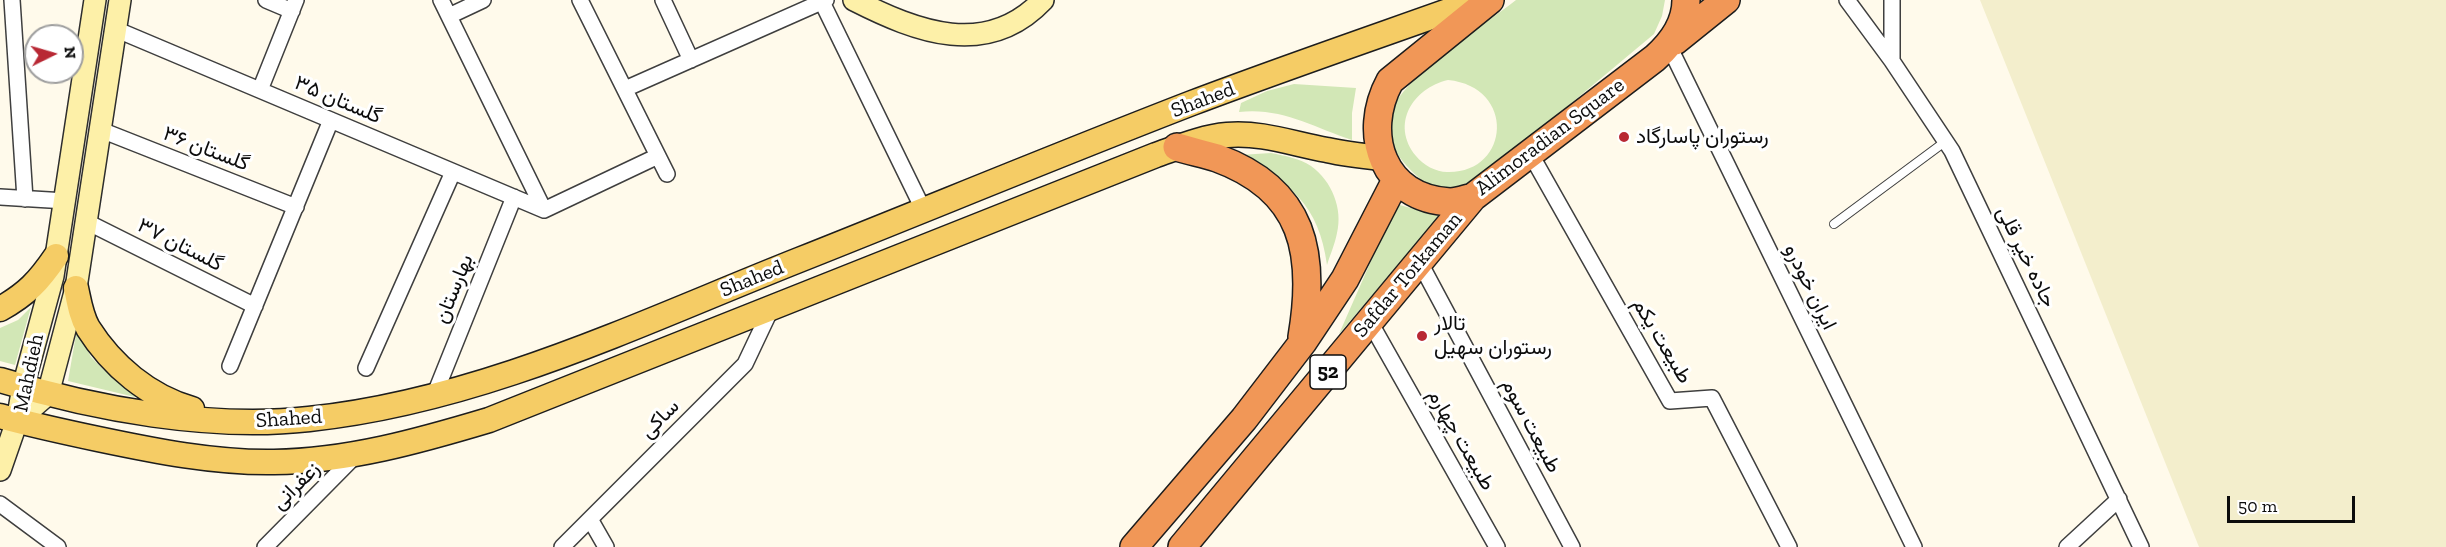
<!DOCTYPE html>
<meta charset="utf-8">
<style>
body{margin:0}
#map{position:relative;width:2446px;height:547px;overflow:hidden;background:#fffaeb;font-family:"Zilla Slab",serif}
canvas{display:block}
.north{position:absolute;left:24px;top:24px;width:60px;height:60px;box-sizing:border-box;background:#fff;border:2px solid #9e9e9e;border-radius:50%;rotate:85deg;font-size:16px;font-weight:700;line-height:24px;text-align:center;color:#0c0c0c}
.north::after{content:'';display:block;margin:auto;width:21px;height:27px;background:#b82834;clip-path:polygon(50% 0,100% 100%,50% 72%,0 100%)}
.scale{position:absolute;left:2227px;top:496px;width:128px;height:27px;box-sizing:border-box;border:3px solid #0c0c0c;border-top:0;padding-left:8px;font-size:18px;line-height:21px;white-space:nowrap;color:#0c0c0c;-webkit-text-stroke:4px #fff;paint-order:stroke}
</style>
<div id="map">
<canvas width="2446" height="547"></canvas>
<div class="north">N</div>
<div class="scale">50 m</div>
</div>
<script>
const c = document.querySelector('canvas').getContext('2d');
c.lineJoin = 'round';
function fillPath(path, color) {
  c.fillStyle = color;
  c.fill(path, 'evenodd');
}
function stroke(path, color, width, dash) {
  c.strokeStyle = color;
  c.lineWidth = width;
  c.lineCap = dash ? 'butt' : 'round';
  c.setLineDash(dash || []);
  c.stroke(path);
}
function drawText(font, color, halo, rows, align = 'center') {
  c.font = font + ' "Zilla Slab",Vazirmatn,serif';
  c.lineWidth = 6;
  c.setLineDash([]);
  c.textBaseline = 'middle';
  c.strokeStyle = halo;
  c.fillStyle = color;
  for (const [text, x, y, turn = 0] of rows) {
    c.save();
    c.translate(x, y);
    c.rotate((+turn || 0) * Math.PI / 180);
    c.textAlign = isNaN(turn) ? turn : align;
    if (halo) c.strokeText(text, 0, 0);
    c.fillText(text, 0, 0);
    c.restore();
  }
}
fillPath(new Path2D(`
 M1980 0H2446V547H2199Z`), '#f3eecc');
fillPath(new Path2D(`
 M1516 0H1665L1662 16 1654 34 1484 176C1471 184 1453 193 1437 189 1430 188 1423 181 1418 177 1398 159 1377 132 1394 105 1417 67 1480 28 1516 0ZM1448 80C1517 87 1510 174 1447 172 1436 172 1423 165 1416 156 1390 124 1413 88 1448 80Z
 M1294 84 1356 88 1352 113V140C1313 127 1281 107 1239 112L1241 103 1267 91Z
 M1271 153C1285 156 1299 158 1311 166 1332 181 1343 209 1337 233 1335 244 1330 255 1327 265 1319 204 1290 184 1240 155Z
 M1396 204 1440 216 1339 334Z
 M31 307 15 365 0 361V328L18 320Z
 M77 329 91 357 104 370 124 382 139 398 68 381Z`), '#d2e7b6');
const lane = new Path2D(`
 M1834 224 1946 141`);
const street = new Path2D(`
 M12 0 25 199
 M266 0 292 11
 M441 0 544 210
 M580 0 667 174
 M663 0 691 60
 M1847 0 1892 61 1952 151 2141 547
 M822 2 924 211
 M449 16 483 0
 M115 29 544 210
 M1669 46 1914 547
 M1892 61V0
 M625 89 826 0
 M260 90 296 0
 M101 130 296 207
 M1530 153 1670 401 1712 398 1789 547
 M0 197 66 201
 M544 210 658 156
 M87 222 255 306
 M1419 261 1572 547
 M1370 322 1497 547
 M230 366 331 120
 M366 368 453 172
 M434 396 514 197
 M0 504 58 547
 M590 519 606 547
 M265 547 357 454
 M562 547 745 364 771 309
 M2067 547 2119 499`);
const secondary = new Path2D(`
 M854 0C917 32 987 59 1043 0
 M17 421 48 394 76 288 120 0
 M0 470 17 421 23 387 53 276 95 0`);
const primary = new Path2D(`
 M76 288C79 302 81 316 88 328 112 366 149 397 192 409
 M0 309C27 294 39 281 56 256
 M0 380C94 409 211 430 309 419 481 401 640 323 799 260 930 208 1060 154 1192 103 1287 67 1384 34 1479 0
 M0 416C32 425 65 432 98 439 155 451 215 463 274 462 348 461 419 441 489 420L1156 155C1179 147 1203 137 1227 135 1262 132 1293 144 1327 150 1345 154 1363 156 1382 158`);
const highway = new Path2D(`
 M1490 0 1390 81C1361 134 1383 199 1450 202 1457 202 1465 199 1473 197L1655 58C1672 43 1686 24 1686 0
 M1675 41 1726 0
 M1177 147C1190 151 1204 154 1217 158 1305 190 1316 254 1302 337
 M1134 547 1244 419 1303 342 1345 279 1396 180
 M1182 547 1473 197`);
stroke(lane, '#3f3f3f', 10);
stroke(street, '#3f3f3f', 18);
stroke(secondary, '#2e2e2e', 24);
stroke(primary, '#1d1d1d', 27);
stroke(highway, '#1d1d1d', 30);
stroke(lane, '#fff', 8);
stroke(street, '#fff', 15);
stroke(secondary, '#fdf0a8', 21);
stroke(primary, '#f5cc65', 24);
stroke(highway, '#f19757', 27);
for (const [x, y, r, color] of [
 [1624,137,6,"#b82834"],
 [1422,336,6,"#b82834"]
]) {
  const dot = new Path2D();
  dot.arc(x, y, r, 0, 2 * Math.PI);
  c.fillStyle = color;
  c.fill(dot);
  stroke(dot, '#fff', 2);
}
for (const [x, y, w] of [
 [1328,372,36]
]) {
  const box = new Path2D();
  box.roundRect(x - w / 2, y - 17, w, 34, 4.5);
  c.fillStyle = '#fff';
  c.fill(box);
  stroke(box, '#0c0c0c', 1.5);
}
drawText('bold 20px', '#0c0c0c', null, [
 ["52",1328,372]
]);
drawText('21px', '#0c0c0c', '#fff', [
 ["گلستان ۳۵",338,100,23],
 ["Shahed",1203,100,-21],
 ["Alimoradian Square",1550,137,-37],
 ["گلستان ۳۶",206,149,21],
 ["گلستان ۳۷",180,245,27],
 ["جاده خیر قلی",2026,257,64],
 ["Safdar Torkaman",1408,275,-50],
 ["Shahed",752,279,-22],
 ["ایران خودرو",1810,287,64],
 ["بهارستان",454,289,-68],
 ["طبیعت یکم",1662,341,59],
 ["Mahdieh",29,373,-78],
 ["Shahed",289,419,-4],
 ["ساکی",660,419,-45],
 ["طبیعت سوم",1531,426,62],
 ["طبیعت چهارم",1461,440,60],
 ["زعفرانی",296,486,-45]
]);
drawText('21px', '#0c0c0c', '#fff', [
 ["رستوران پاسارگاد",1636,137],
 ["تالار",1434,324],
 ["رستوران سهیل",1434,348]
], 'left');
</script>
